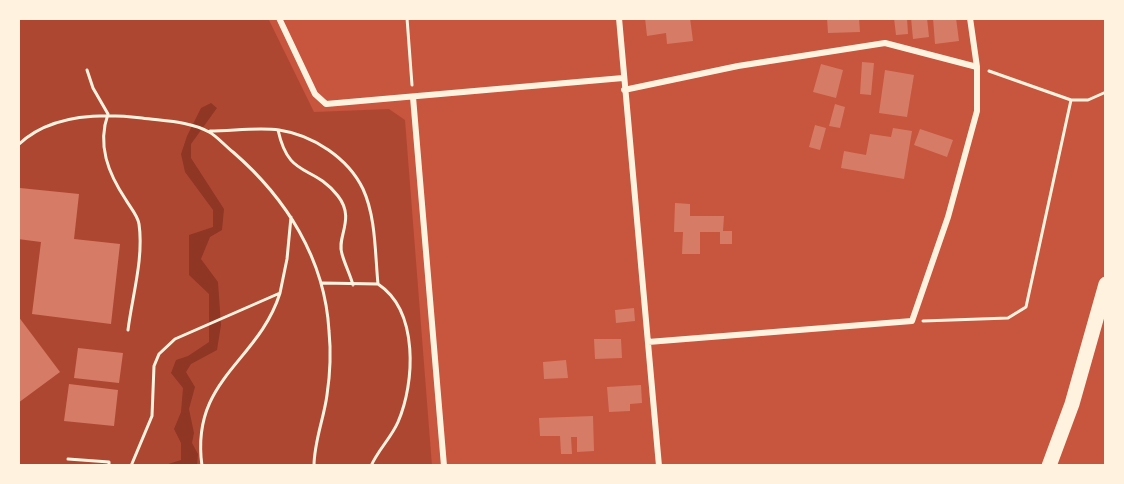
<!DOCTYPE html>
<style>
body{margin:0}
#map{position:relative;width:1124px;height:484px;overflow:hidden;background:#c8553d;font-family:"Playfair Display",serif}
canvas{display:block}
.frame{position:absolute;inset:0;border:20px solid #fff3e0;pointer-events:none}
</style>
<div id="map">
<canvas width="1124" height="484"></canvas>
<div class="frame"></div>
</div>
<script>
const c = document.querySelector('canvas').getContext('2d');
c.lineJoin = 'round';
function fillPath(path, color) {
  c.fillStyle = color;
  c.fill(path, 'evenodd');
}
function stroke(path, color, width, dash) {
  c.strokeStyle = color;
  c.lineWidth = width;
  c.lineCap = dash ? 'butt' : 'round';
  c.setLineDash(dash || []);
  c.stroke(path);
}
fillPath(new Path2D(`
 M18 18H268L314 112 389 109 405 120 432 466H18Z`), '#ae4732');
fillPath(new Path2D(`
 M211 103 217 108 191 144V158L224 209 222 230 210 237 201 259 218 282 221 325 217 350 191 364 186 372 195 387 189 409 194 433 192 443 198 454 197 466H162L181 460V443L174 429 181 412 183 388 171 373 176 360 188 356 209 342V294L189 275V235L213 227V210L185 172 181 154 187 136 201 108Z`), '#8f3625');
fillPath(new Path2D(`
 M645 18H690L693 41 667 44 666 33 647 36Z
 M827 18H859L860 32 828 33Z
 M894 18H907L908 34 896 35Z
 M911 18H927L929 37 913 39Z
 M933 18H956L959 41 935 44Z
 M862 62 874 63 871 95 860 94Z
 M821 64 843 70 836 98 813 92Z
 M885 70 914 75 907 117 879 113Z
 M835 104 845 107 840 128 829 126Z
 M815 125 826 128 820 150 809 147Z
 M893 128 912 131 904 179 841 168 844 151 866 155 870 134 891 137Z
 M920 129 953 140 947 157 914 145Z
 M20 188 79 194 74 239 120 244 111 324 32 314 41 242 18 239Z
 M675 203 690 204V216H724L723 231H732V244H720V232H700V254H682L683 232H674Z
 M634 308 635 321 616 323 615 310Z
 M18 316 60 372 18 403Z
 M594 339H621L622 358 595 359Z
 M78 348 123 353 119 383 74 378Z
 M566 360 568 378 544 379 543 362Z
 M69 384 118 390 114 426 64 421Z
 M641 385 642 403 630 404V411L609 412 607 387Z
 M593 416 594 451 577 452V437H571L572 454H561L560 436H540L539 418Z`), '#d67c66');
stroke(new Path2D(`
 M407 18 412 85
 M87 70 93 88 108 114C97 145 108 173 126 200 130 207 138 216 139 224 144 258 132 297 128 330
 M989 71 1071 100H1088L1106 92
 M278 130C289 180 312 163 338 196 356 219 336 237 342 254 345 265 350 274 353 285
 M210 131C232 131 258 127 279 130 313 135 348 158 363 189 376 217 375 254 378 284 419 311 415 383 398 422 391 438 378 450 371 466
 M18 145C50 114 101 113 142 118 163 121 190 121 209 132 217 136 225 146 233 152 286 198 325 259 329 331 331 351 330 375 327 395 324 418 314 442 314 466
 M322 283 378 284
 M923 321 1008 318 1026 307 1071 100
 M68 459 109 462V466
 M131 466 152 416 154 366 159 354 175 339 280 293 287 259 291 217
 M202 466C190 379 258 363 280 293`), '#fff3e0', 3);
stroke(new Path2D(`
 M279 18 315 94 326 104 623 78
 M619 18 659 466
 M624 90 738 66 885 43 977 67
 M413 97 444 466
 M648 342 912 321 948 217 977 111V67L970 18`), '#fff3e0', 6);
stroke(new Path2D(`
 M1049 466 1072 404 1106 284`), '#fff3e0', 15);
</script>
